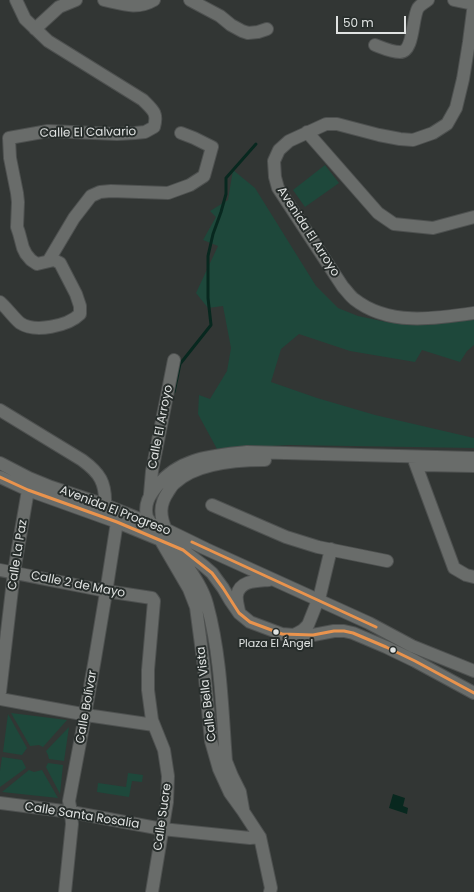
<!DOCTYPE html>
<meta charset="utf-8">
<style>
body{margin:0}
#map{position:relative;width:474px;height:892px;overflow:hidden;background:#323634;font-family:Poppins,sans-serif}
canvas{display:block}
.scale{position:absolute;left:336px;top:16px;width:70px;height:18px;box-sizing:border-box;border:2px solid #e0e3e2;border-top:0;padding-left:5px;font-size:12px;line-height:14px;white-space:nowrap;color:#e0e3e2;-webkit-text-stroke:3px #272d2b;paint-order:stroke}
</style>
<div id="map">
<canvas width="474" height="892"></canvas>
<div class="scale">50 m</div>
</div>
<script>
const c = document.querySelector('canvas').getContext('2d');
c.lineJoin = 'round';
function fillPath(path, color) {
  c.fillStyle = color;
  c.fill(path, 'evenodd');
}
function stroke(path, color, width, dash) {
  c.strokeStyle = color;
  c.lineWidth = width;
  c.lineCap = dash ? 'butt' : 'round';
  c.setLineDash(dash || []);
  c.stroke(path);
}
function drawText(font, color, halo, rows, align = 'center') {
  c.font = font + ' Poppins,sans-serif';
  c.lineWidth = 4;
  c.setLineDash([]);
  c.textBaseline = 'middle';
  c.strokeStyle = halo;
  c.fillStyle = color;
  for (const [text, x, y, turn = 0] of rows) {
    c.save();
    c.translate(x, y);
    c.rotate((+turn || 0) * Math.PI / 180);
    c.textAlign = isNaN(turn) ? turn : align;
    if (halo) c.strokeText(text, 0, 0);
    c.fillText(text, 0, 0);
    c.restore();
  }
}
fillPath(new Path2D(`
 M325 165 339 183 305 207 293 190Z
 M233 170 255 188 316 286 338 308 358 316 391 323 474 320V345L467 351 460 362 422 350 415 362 350 351 299 334 281 349 271 382 317 398 375 415 474 438V448L289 445 217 449 198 414 199 395 210 399 227 371 231 348 223 306 208 308 196 293 218 246 203 240 216 217 210 211 228 200Z
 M11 713 67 720 43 747 39 745 30 746Z
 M8 714 27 748 22 755 3 752Z
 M69 727 64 761 49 759 48 755 46 751Z
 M2 757 22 760 26 768 0 787V771Z
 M48 763 63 765 60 794 46 767Z
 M29 770 34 772 42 770 58 798 2 792Z
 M128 773 143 775 142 782 132 781 129 797 97 792 98 783 126 787Z`), '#1e483b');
fillPath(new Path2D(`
 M393 794 405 798 403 806 408 808 407 814 389 808Z`), '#08281f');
stroke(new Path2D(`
 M174 392 180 364 211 325 208 298V256L213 234 221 212 226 194V178L256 144`), '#08281f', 3);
const minor = new Path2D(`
 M104 0C122 4 137 10 154 0
 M190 0 220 16 231 25 242 31 248 33 258 32 267 29
 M454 0 473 4
 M474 3 469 42 463 79 456 108 447 124 433 133 413 140 400 139 379 135 337 124H326L289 141 279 150 274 161 275 177 278 188 343 287C347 291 350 296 354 299 388 326 434 319 474 313
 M35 29 59 7 76 0
 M375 45C383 48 391 52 400 52 414 52 412 18 418 8 420 5 425 2 428 0
 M307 132 378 213 394 224 433 228 474 217
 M9 138 48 131 117 134 135 133 145 132 154 127C158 113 153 110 143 100L48 41 25 19 16 0
 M49 260 74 218 91 196 100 192 111 191 168 193 190 185 204 176 212 147 194 138 181 133
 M0 302C7 308 13 317 20 323 35 333 68 326 80 314V306L76 294 60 263 54 260 37 264 31 260 26 254 23 248 19 233 17 227 18 202 17 193 10 158 9 138
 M0 410 82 460C100 473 106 483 105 505
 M413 457 454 568 466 575 474 577
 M0 463 29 478 51 487 105 505 165 529 206 549 369 623 412 646 474 671
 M421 465 474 466
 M0 477 28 490 117 522 173 545 183 550 204 566 212 573 223 588 230 600 239 613 250 622 282 634 294 635H313L334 631H344L353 633 386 647 415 661 474 693
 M150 494 152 471 174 360
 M212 505 286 537 318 547 387 561
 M0 570 106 591 152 598 154 601 148 670V690L152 720 164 750 168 776 167 802 152 892
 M239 611C238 606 236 600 237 595 240 580 257 581 269 580
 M294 635 303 630 308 625 320 595 331 549
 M0 692 14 572 28 490
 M0 699 93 716 154 725
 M0 803 71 812 162 829 250 838 260 837
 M243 809 240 792 232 776 226 761C222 708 221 655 207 604 200 578 176 555 166 530 160 516 159 505 168 492 170 489 172 485 175 483 196 463 238 460 265 460
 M65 892 72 824 71 812 69 801C87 708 103 615 117 522
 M270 892 271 888 260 837 243 811 230 793 219 769 211 741 204 667 196 607 189 589 147 517C144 504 149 496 157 486 180 457 213 456 247 452L474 458`);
stroke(minor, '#4e5150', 14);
stroke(minor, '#696c6a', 12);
stroke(new Path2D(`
 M0 477 28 490 117 522 183 550 212 573 223 588 239 613 250 622 282 634 313 635 334 631H344L353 633 386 647 415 661 474 693
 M192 542 376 627`), '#e9934d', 3);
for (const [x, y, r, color] of [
 [276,632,3.5,"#e0e3e2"],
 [393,650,3.5,"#e0e3e2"]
]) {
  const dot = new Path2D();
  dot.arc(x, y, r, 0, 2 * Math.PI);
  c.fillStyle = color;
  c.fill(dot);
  stroke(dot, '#272d2b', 1.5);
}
drawText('11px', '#e0e3e2', '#272d2b', [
 ["Plaza El Ángel",276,644]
]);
drawText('12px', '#e0e3e2', '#272d2b', [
 ["Calle El Calvario",88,133,-1],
 ["Avenida El Arroyo",308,232,57],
 ["Calle El Arroyo",161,427,-79],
 ["Avenida El Progreso",115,511,21],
 ["Calle La Paz",18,555,-81],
 ["Calle 2 de Mayo",78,585,11],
 ["Calle Bella Vista",207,694,-97],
 ["Calle Bolívar",87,707,-80],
 ["Calle Santa Rosalía",82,816,9],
 ["Calle Sucre",163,817,-82]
]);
</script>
